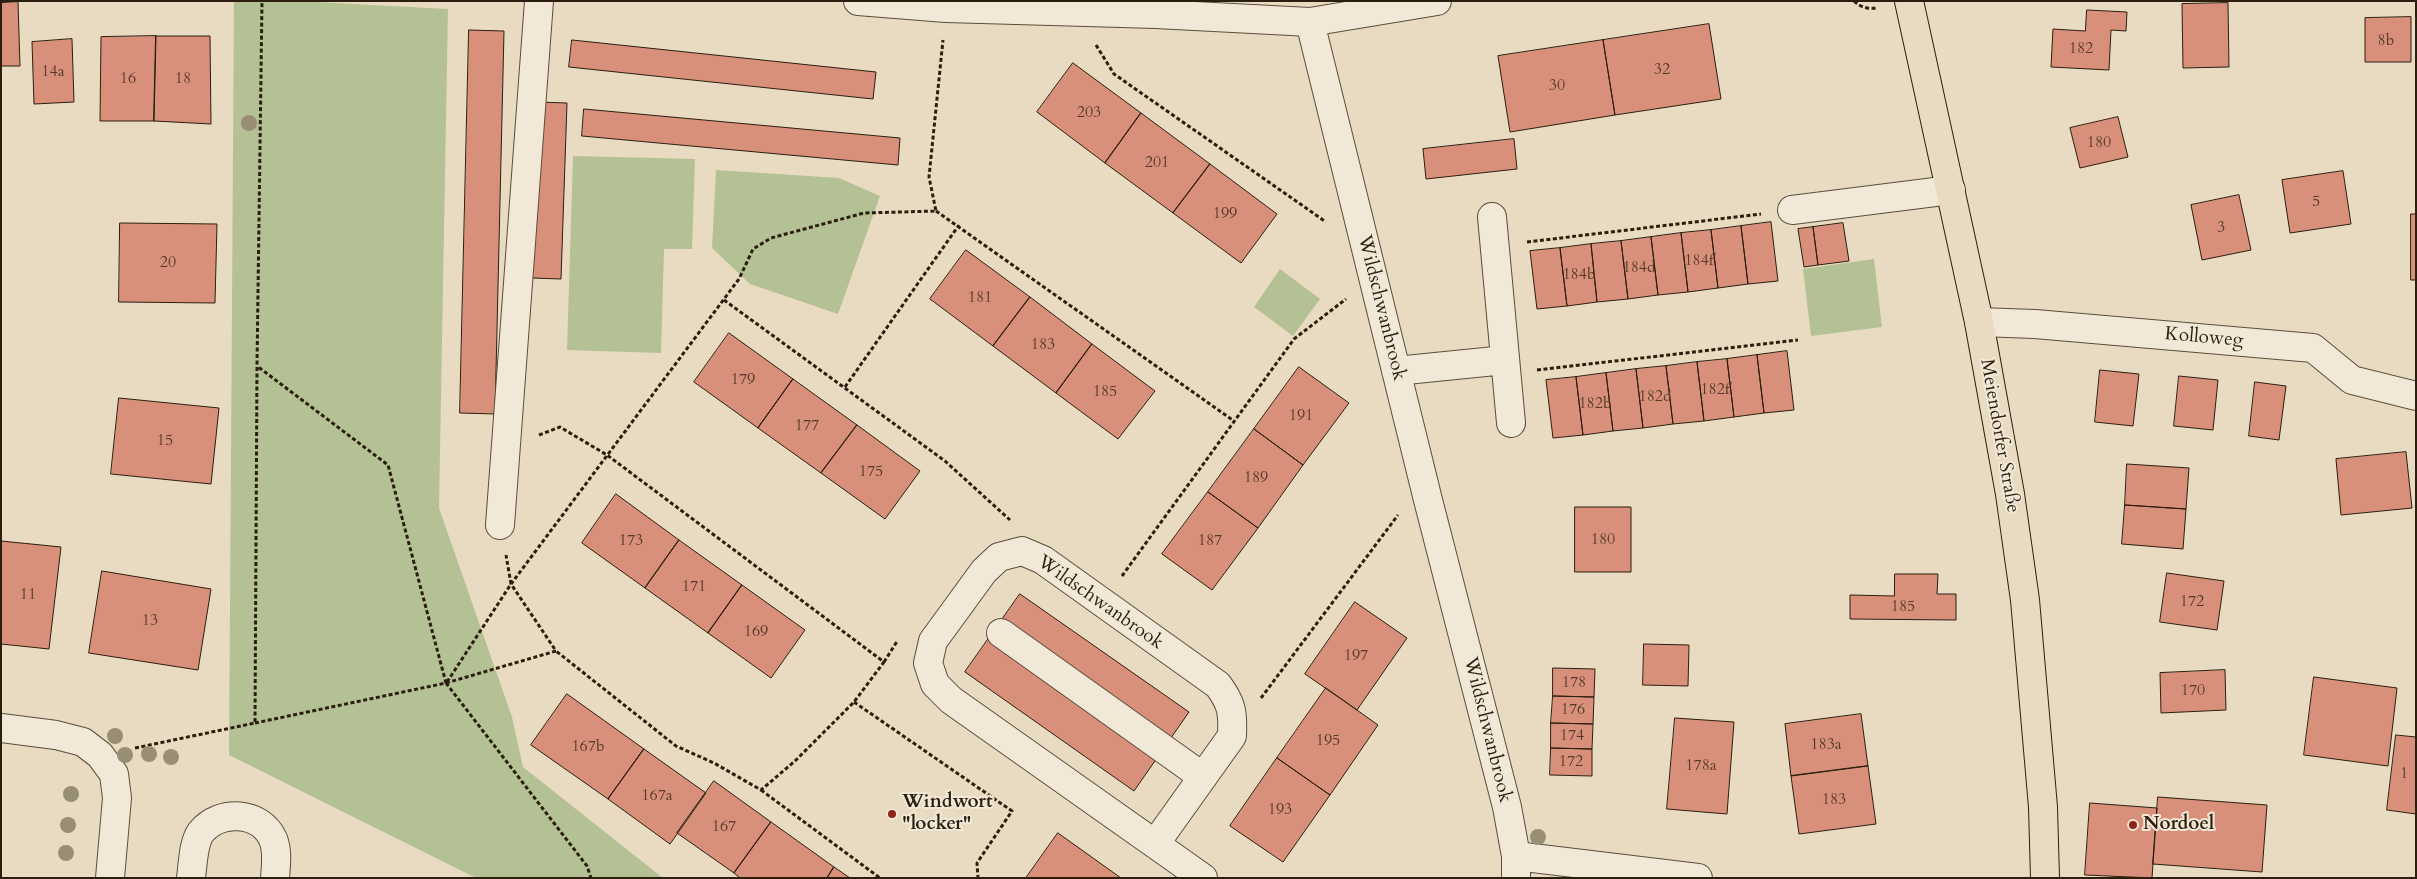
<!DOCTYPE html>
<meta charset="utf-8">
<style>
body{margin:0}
#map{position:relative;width:2417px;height:879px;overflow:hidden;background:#e9dbc2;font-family:Cardo,serif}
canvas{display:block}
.frame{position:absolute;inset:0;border:2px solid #2b1e0e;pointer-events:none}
</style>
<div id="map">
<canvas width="2417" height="879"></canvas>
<div class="frame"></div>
</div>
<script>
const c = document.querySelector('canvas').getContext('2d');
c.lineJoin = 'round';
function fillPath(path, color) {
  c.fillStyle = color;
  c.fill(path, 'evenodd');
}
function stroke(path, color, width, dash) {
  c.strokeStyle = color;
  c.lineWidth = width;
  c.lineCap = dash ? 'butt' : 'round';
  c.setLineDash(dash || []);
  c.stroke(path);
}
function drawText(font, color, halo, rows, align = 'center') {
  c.font = font + ' Cardo,serif';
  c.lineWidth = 4;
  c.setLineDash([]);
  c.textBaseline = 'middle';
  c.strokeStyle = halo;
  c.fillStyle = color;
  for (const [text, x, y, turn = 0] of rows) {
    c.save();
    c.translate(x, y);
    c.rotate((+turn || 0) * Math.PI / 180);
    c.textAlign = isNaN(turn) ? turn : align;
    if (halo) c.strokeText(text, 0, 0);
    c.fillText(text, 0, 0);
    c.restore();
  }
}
fillPath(new Path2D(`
 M234 1H298L448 9 439 508 512 717 523 767 663 878H476L229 755Z
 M573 156 695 159 692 249H664L661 353 567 350Z
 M716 170 839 178 880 196 838 314 750 284 712 248Z
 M1874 259 1882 327 1811 336 1803 269Z
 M1280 269 1320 299 1293 336 1254 307Z`), '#b4c195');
const building = new Path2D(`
 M18 2 20 66H1V3Z
 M2228 3 2229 67 2183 68 2182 4Z
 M2087 10 2127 12 2126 31 2111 30 2109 70 2051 67 2053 29 2085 31Z
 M2411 17V62H2365V18Z
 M1709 24 1721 99 1615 115 1603 40Z
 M469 30 504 31 495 414 460 413Z
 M156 36 154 121H100L101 37Z
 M156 36H210L211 124 154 121Z
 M72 39 74 102 34 104 32 42Z
 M572 40 876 72 873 99 569 67Z
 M1603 40 1615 115 1510 132 1498 56Z
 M1073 63 1141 113 1105 163 1037 112Z
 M538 102 567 103 561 279 532 278Z
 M584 109 900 138 898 165 582 136Z
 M1141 113 1210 164 1173 213 1105 163Z
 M2118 117 2128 157 2080 168 2070 128Z
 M1514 139 1517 169 1426 179 1423 149Z
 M1210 164 1277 214 1241 263 1173 213Z
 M2343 171 2351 224 2290 233 2282 180Z
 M2239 195 2251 250 2202 260 2191 205Z
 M2411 214H2416V280H2411Z
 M1771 222 1778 281 1748 284 1741 226Z
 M120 223 217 224 215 303 119 302Z
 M1843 223 1849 261 1818 265 1813 227Z
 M1741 226 1748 284 1718 288 1711 230Z
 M1813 227 1818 265 1804 267 1798 229Z
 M1711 230 1718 288 1688 292 1681 233Z
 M1681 233 1688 292 1658 295 1651 237Z
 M1651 237 1658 295 1628 299 1621 241Z
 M1621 241 1628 299 1597 302 1591 244Z
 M1591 244 1597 302 1567 306 1560 248Z
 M1560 248 1567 306 1537 309 1530 251Z
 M966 250 1030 297 993 346 930 299Z
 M1030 297 1092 344 1056 393 993 346Z
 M729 333 793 379 758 428 694 382Z
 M1092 344 1155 391 1118 439 1056 393Z
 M1787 351 1794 410 1764 413 1757 355Z
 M1757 355 1764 413 1734 417 1727 359Z
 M1727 359 1734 417 1704 421 1697 362Z
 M1697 362 1704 421 1673 424 1666 366Z
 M1666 366 1673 424 1643 428 1636 369Z
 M1299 367 1349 403 1303 465 1254 429Z
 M1636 369 1643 428 1613 431 1606 373Z
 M2100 370 2139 374 2133 426 2095 422Z
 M1606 373 1613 431 1583 435 1576 377Z
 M2179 376 2218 380 2213 430 2174 426Z
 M1576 377 1583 435 1553 438 1546 380Z
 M793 379 857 425 821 473 758 428Z
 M2255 382 2286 386 2279 440 2249 436Z
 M119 398 219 408 211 484 111 474Z
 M857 425 920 471 885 519 821 473Z
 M1254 429 1303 465 1258 528 1208 492Z
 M2406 452 2412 508 2341 515 2336 459Z
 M2127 464 2189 468 2186 509 2125 505Z
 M1208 492 1258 528 1212 590 1162 554Z
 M616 494 679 540 645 588 582 543Z
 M2125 505 2186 509 2183 549 2122 544Z
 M1575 507H1631V572H1575Z
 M679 540 742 585 708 633 645 588Z
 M1 541 61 547 49 649 1 644Z
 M102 571 211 589 198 670 89 653Z
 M2167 573 2224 581 2217 630 2160 622Z
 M1895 574H1938L1937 594H1956V620L1850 619V595L1894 596Z
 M742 585 805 630 771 678 708 633Z
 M1020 594 1189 712 1134 791 965 672Z
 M1355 602 1407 638 1357 710 1305 674Z
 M1644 644 1689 645 1688 686 1643 685Z
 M1553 668 1595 669 1594 697 1553 696Z
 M2225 670 2226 710 2161 713 2160 673Z
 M2314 677 2397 688 2388 766 2304 755Z
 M1326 688 1378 725 1330 795 1277 758Z
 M567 694 644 749 608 799 531 745Z
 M1553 696 1594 697 1593 724 1551 723Z
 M1861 714 1868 766 1791 776 1785 724Z
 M1675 718 1734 722 1727 814 1667 809Z
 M1551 723 1593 724 1592 749 1551 748Z
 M2396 735 2416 737V814L2387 810Z
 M1551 748 1592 749V776L1550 775Z
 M644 749 706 793 670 844 608 799Z
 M1277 758 1330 795 1283 862 1230 826Z
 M1868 766 1876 824 1799 834 1791 776Z
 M714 781 771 822 734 873 677 833Z
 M2158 797 2267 805 2262 872 2153 864Z
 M2090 803 2157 808 2152 878 2085 875Z
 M771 822 834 867 827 878H740L734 873Z
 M1058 833 1121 878H1026Z
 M834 867 850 878H827Z`);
fillPath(building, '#d8907b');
stroke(building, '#2b1e0e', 1);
const minor = new Path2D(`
 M858 1 946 8 1156 14 1310 22 1437 1
 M1310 22 1428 500 1507 807 1516 856V878
 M1792 210 1951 190
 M1492 217 1511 423
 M1979 322 2035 324 2313 348 2352 380 2416 396
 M1396 371 1505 360
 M500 525 539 1
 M1001 633 1203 777
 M1 728 56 735 83 742 100 755 114 774 117 798 110 878
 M1155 844 1232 736C1233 712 1232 704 1218 685L1043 560 1022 551 999 557 984 571 933 641 928 663 935 684 951 700 1179 861 1203 878
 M1516 856 1698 878
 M191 878C193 864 193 843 201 832 220 809 260 811 273 839 278 851 276 865 275 878`);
const major = new Path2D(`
 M1909 1 1979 322 2010 494 2025 600 2043 807 2045 878`);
stroke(minor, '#5a4d3b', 30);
stroke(major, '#2b1e0e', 30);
stroke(new Path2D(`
 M1854 1C1861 8 1869 9 1878 8
 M1096 45 1114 74 1326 222
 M936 211 1234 421
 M1527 242 1761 214
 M724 300 945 461 1010 520
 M1537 370 1798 340
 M845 387 959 225
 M539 435 560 427 607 455 884 662 854 702 795 761 761 790 714 763 676 746 556 651
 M1122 576 1294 339 1346 299
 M884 662 898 640
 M447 682 511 584 506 555
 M446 683 556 651 511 584 739 279 753 249 771 238 864 213 936 211 929 177 943 40
 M446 683 587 866 591 878
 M1261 698 1398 515
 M854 702 1012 811 977 863 978 878
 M255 723 446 683 388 465 257 366
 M135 748 255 723 257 366 262 1
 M761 790 880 878`), '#2b1e0e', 3, [4, 2.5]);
stroke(minor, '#f1e8d7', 28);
stroke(major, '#e9dbc2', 28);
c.fillStyle = '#978e75';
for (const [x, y] of [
 [249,123],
 [115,736],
 [149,754],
 [125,755],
 [171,757],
 [71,794],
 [68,825],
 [1538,837],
 [66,853]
]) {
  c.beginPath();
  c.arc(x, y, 8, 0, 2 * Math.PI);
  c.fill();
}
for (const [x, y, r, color] of [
 [892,814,5,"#8f2418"],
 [2133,825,5,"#8f2418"]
]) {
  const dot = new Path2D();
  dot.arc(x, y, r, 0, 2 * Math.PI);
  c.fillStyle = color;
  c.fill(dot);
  stroke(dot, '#f1e8d7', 2);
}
drawText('16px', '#563a29', null, [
 ["8b",2386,41],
 ["182",2081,49],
 ["32",1662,70],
 ["14a",53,72],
 ["16",128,79],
 ["18",183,79],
 ["30",1557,86],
 ["203",1089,113],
 ["180",2099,143],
 ["201",1157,163],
 ["5",2316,202],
 ["199",1225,214],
 ["3",2221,228],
 ["184f",1699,261],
 ["20",168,263],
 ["184d",1639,268],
 ["184b",1579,275],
 ["181",980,298],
 ["183",1043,345],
 ["179",743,380],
 ["182f",1715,390],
 ["185",1105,392],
 ["182d",1655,397],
 ["182b",1595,404],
 ["191",1301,416],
 ["177",807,426],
 ["15",165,441],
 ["175",871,472],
 ["189",1256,478],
 ["180",1603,540],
 ["173",631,541],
 ["187",1210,541],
 ["171",694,587],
 ["11",28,595],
 ["172",2192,602],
 ["185",1903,607],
 ["13",150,621],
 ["169",756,632],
 ["197",1356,656],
 ["178",1574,683],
 ["170",2193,691],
 ["176",1573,710],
 ["174",1572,736],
 ["195",1328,741],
 ["183a",1826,745],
 ["167b",588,747],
 ["172",1571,762],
 ["178a",1701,766],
 ["1",2404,774],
 ["167a",657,796],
 ["183",1834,800],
 ["193",1280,810],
 ["167",724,827]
]);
drawText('19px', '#2b1e0e', '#f1e8d7', [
 ["Wildschwanbrook",1381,308,76],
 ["Kolloweg",2204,338,5],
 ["Meiendorfer Straße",1999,436,80],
 ["Wildschwanbrook",1100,603,35],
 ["Wildschwanbrook",1487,730,76]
]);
drawText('bold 19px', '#2b1e0e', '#f1e8d7', [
 ["Windwort",902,803],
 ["\"locker\"",902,825],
 ["Nordoel",2143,825]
], 'left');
</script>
